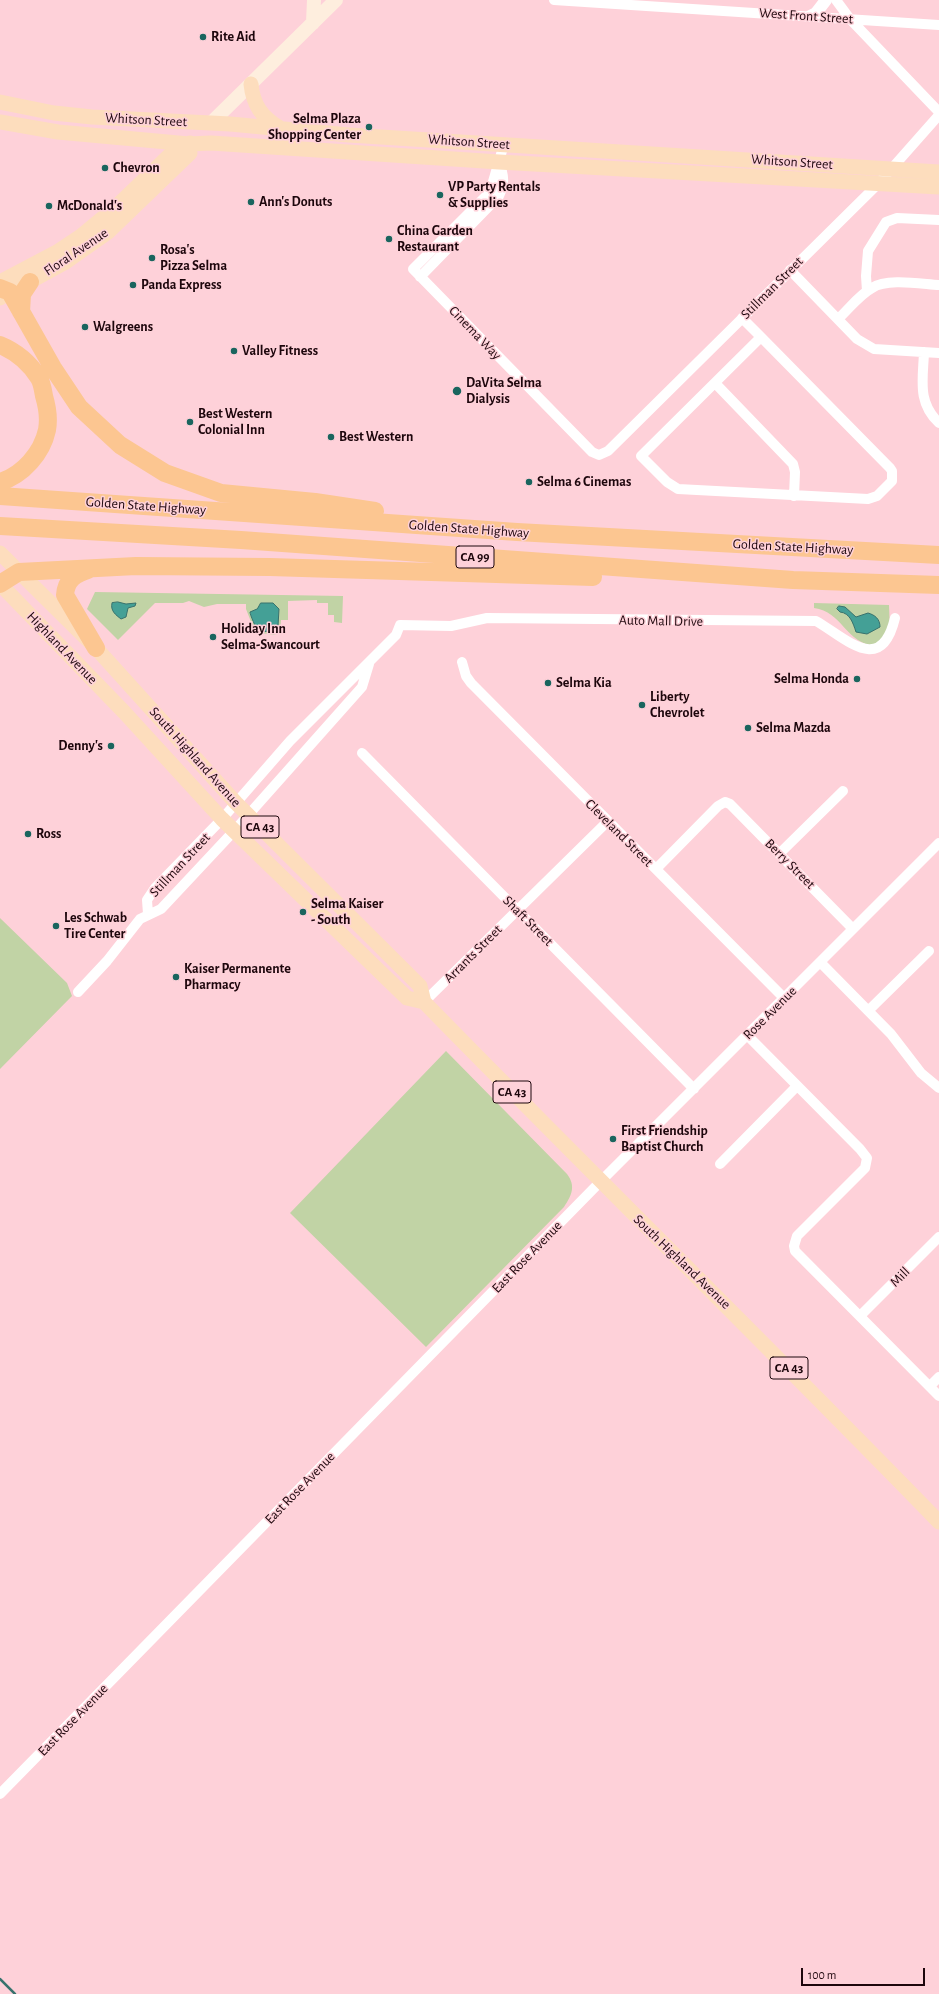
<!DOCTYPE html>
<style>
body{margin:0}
#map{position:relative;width:939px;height:1994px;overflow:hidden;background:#fed1d9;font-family:"Alegreya Sans",sans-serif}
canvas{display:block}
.scale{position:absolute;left:801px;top:1968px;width:124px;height:18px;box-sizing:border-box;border:2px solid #1d060c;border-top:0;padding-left:5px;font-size:12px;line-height:14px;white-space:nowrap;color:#1d060c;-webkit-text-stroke:3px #fed1d9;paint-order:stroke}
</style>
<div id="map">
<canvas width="939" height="1994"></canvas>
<div class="scale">100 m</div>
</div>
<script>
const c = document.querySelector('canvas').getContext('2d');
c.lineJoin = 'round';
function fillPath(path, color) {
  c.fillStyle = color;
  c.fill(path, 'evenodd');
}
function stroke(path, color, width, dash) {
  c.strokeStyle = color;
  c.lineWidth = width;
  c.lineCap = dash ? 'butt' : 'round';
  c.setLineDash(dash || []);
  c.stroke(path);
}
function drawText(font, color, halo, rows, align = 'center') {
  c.font = font + ' "Alegreya Sans",sans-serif';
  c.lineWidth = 3;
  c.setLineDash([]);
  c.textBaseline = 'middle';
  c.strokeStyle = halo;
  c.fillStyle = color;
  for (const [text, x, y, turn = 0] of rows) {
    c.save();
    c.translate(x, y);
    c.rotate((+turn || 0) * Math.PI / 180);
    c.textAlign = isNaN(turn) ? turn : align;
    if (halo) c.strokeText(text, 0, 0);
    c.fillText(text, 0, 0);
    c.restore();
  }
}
fillPath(new Path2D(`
 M95 592 343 596 342 623 334 622V615H328V603H317V600L288 601V620H281L280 633 274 635 255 632 246 609V604H217L204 607 189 601 183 603H155L118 640 87 609Z
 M814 603 889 605 890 632 876 646C846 644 842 611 814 608Z
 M0 918 67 983 72 996 0 1069Z
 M446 1051 567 1174C576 1186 572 1195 564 1207L426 1347 290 1213Z`), '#c1d3a5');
const water = new Path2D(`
 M118 602 126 604 136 603 135 606 128 608 126 617 121 619C116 615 110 611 112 603Z
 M261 603H273L279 609 278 626 274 632 258 631C256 628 250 615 250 612L257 609Z
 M839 606 845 607 856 617 868 613C875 615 880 619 880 627L867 634 856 632C853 623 850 613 840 612L837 609Z`);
fillPath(water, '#44a096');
stroke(water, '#38726d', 1);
stroke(new Path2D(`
 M0 1979 15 1994`), '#38726d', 2.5);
stroke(new Path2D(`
 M554 0 939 25
 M836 0 850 19 939 112
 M504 144 490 192 413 269 592 452 599 455 608 451 878 184 939 115
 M790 270 857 339 874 349 939 353
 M420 277 499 196C505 183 504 175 499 162
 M867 291 866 276 868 251 886 222 897 218 939 220
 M742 318 761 337 890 468 892 471V481L877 496 868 499 678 489 667 482 641 456 761 337
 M838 319C849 309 859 295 872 288 887 278 921 284 939 285
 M924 352C923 380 917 402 939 423
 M715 383 793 464 795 472 794 496
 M462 662 466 676 471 683 784 998
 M362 753 694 1089
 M779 854 843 791
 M656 869 718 806 725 802 730 804 853 929
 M148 914 147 900 155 888 222 819 290 741 396 635 400 625 451 626 487 618 816 621C847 639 881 676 895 618
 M820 962 891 1034 921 1073 939 1088
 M78 992 107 961 140 919 161 909 234 831 362 687 369 664
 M424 1002 607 822
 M869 1010 929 951
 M747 1035 860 1149 867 1158 865 1168 797 1236 794 1246 795 1251 939 1396
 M720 1164 797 1086
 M860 1316 939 1237
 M930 1386 939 1377
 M0 1794 600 1182 939 843`), '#fff', 10);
stroke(new Path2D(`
 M810 16 816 13 826 0`), '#fff', 12);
stroke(new Path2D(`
 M313 23 314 0
 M211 123 336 0`), '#feeede', 14);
stroke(new Path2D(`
 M251 84C253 104 261 117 280 128
 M0 102 54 113 92 117 230 124 349 135 939 172
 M0 122 58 132 189 144 211 143 499 162 939 187
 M0 282 57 252 81 236 116 207 173 152 190 143
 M0 298 64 263 108 232 190 153 189 144
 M0 553 96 648 236 803 420 986 424 1002C595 1177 769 1347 939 1522
 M0 584 124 712 222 819 407 998 424 1002`), '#fdddbd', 15);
stroke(new Path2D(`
 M0 288 10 292 53 368 79 407 120 445 165 473 221 493 315 502 375 511
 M21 312 22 294 30 282
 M0 345C17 352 29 362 39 378 42 383 43 390 44 396 47 406 49 419 47 430 42 453 23 475 0 482
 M0 496 517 532 939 555
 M0 526 241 540 793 580 939 585
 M88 570C75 574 66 580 65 595L96 648
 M0 584 19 572 136 566 270 567 593 577`), '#fcc691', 18);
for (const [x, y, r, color] of [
 [203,37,4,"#1a655e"],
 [369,127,4,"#1a655e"],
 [105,168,4,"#1a655e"],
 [440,195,4,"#1a655e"],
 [251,202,4,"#1a655e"],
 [49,206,4,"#1a655e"],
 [389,239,4,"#1a655e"],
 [152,258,4,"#1a655e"],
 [133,285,4,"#1a655e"],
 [85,327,4,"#1a655e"],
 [234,351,4,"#1a655e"],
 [457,391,5,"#1a655e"],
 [190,422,4,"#1a655e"],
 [331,437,4,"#1a655e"],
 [529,482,4,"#1a655e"],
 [213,637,4,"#1a655e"],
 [857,679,4,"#1a655e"],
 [548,683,4,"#1a655e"],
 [642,705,4,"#1a655e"],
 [748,728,4,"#1a655e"],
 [111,746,4,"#1a655e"],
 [28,834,4,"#1a655e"],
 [303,912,4,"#1a655e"],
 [56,926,4,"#1a655e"],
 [176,977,4,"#1a655e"],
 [613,1139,4,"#1a655e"]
]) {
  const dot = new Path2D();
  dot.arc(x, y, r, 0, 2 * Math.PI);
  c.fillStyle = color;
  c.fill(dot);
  stroke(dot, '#fed1d9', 1.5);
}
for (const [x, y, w] of [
 [475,557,38],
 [260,827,38],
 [512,1092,38],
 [789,1368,38]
]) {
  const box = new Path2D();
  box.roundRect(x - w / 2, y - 11, w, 22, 3);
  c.fillStyle = '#fed1d9';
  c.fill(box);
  stroke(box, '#1d060c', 1);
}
drawText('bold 13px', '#1d060c', null, [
 ["CA 99",475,557],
 ["CA 43",260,827],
 ["CA 43",512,1092],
 ["CA 43",789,1368]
]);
drawText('14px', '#1d060c', '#fed1d9', [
 ["West Front Street",806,16,4],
 ["Whitson Street",146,120,3],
 ["Whitson Street",469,142,4],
 ["Whitson Street",792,162,4],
 ["Floral Avenue",76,252,-34],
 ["Stillman Street",772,288,-45],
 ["Cinema Way",475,333,46],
 ["Golden State Highway",146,506,4],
 ["Golden State Highway",469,529,4],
 ["Golden State Highway",793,547,3],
 ["Auto Mall Drive",661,621,1],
 ["Highland Avenue",62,648,46],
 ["South Highland Avenue",195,757,48],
 ["Cleveland Street",619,833,45],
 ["Berry Street",790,864,45],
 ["Stillman Street",180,865,-47],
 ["Shaft Street",528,921,45],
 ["Arrants Street",473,954,-45],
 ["Rose Avenue",770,1013,-45],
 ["East Rose Avenue",527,1257,-46],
 ["South Highland Avenue",682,1262,44],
 ["Mill",900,1277,-45],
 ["East Rose Avenue",300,1488,-46],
 ["East Rose Avenue",73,1720,-46]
]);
drawText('bold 14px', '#1d060c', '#fed1d9', [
 ["Rite Aid",211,37],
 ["Selma Plaza",361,119,"right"],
 ["Shopping Center",361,135,"right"],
 ["Chevron",113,168],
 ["VP Party Rentals",448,187],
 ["& Supplies",448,203],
 ["Ann's Donuts",259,202],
 ["McDonald's",57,206],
 ["China Garden",397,231],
 ["Restaurant",397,247],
 ["Rosa's",160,250],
 ["Pizza Selma",160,266],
 ["Panda Express",141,285],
 ["Walgreens",93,327],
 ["Valley Fitness",242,351],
 ["DaVita Selma",466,383],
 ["Dialysis",466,399],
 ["Best Western",198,414],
 ["Colonial Inn",198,430],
 ["Best Western",339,437],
 ["Selma 6 Cinemas",537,482],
 ["Holiday Inn",221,629],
 ["Selma-Swancourt",221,645],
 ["Selma Honda",849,679,"right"],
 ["Selma Kia",556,683],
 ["Liberty",650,697],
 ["Chevrolet",650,713],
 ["Selma Mazda",756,728],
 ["Denny's",103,746,"right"],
 ["Ross",36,834],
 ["Selma Kaiser",311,904],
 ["- South",311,920],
 ["Les Schwab",64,918],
 ["Tire Center",64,934],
 ["Kaiser Permanente",184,969],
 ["Pharmacy",184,985],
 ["First Friendship",621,1131],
 ["Baptist Church",621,1147]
], 'left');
</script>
